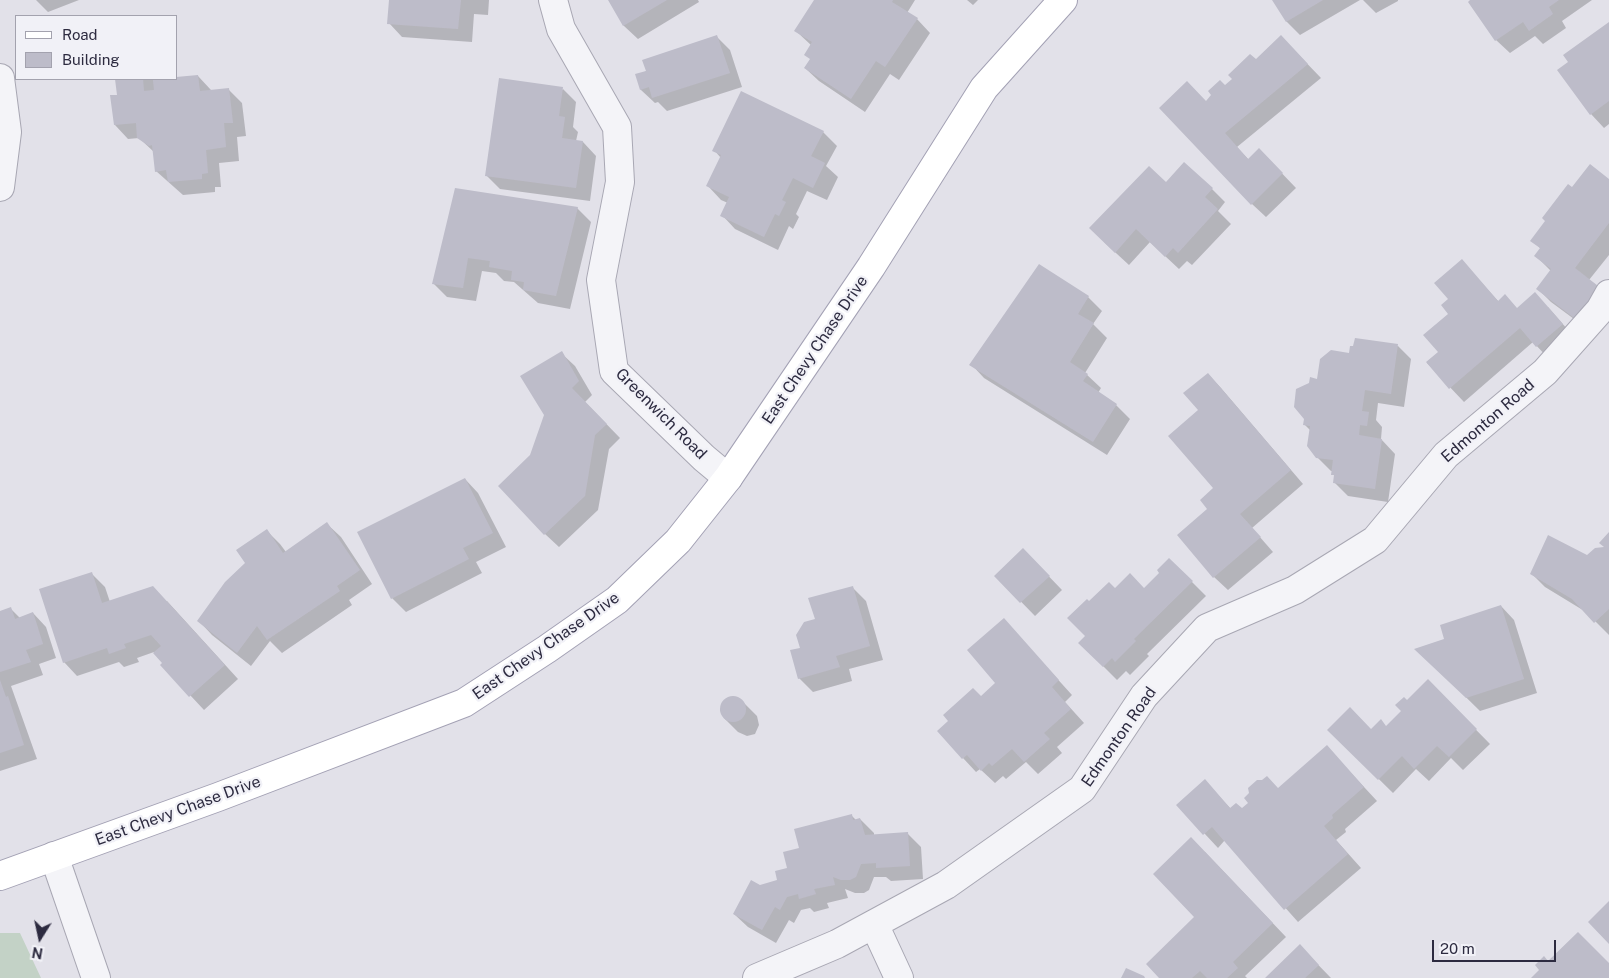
<!DOCTYPE html>
<style>
body{margin:0}
#map{position:relative;width:1609px;height:978px;overflow:hidden;background:#e2e1e9;font-family:"Public Sans",sans-serif}
canvas{display:block}
.legend{position:absolute;left:15px;top:15px;width:162px;height:65px;box-sizing:border-box;background:#f1f1f7;border:1px solid #a3a2ae;margin:0;padding:6px 9px;list-style:none;font-size:15px;color:#2d2b40}
.legend li{display:flex;align-items:center;gap:10px;height:25px}
.legend b{width:25px;border:1px solid #a3a2ae}
.north{position:absolute;left:15px;top:913px;width:50px;height:50px;-webkit-text-stroke:4px #f1f1f7;paint-order:stroke;rotate:190deg;font-size:14px;font-weight:700;line-height:20px;text-align:center;color:#2d2b40}
.north::after{content:'';display:block;margin:auto;width:18px;height:22px;background:#2d2b40;clip-path:polygon(50% 0,100% 100%,50% 72%,0 100%)}
.scale{position:absolute;left:1432px;top:940px;width:124px;height:22px;box-sizing:border-box;border:2px solid #2d2b40;border-top:0;padding-left:6px;font-size:15px;line-height:18px;white-space:nowrap;color:#2d2b40;-webkit-text-stroke:4px #f1f1f7;paint-order:stroke}
</style>
<div id="map">
<canvas width="1609" height="978"></canvas>
<ul class="legend">
<li><b style="height:6px;background:#fff"></b>Road</li>
<li><b style="height:14px;background:#bdbcc9"></b>Building</li>
</ul>
<div class="north">N</div>
<div class="scale">20 m</div>
</div>
<script>
const c = document.querySelector('canvas').getContext('2d');
c.lineJoin = 'round';
function fillPath(path, color) {
  c.fillStyle = color;
  c.fill(path, 'evenodd');
}
function stroke(path, color, width, dash) {
  c.strokeStyle = color;
  c.lineWidth = width;
  c.lineCap = dash ? 'butt' : 'round';
  c.setLineDash(dash || []);
  c.stroke(path);
}
function drawText(font, color, halo, rows, align = 'center') {
  c.font = font + ' "Public Sans",sans-serif';
  c.lineWidth = 4.5;
  c.setLineDash([]);
  c.textBaseline = 'middle';
  c.strokeStyle = halo;
  c.fillStyle = color;
  for (const [text, x, y, turn = 0] of rows) {
    c.save();
    c.translate(x, y);
    c.rotate((+turn || 0) * Math.PI / 180);
    c.textAlign = isNaN(turn) ? turn : align;
    if (halo) c.strokeText(text, 0, 0);
    c.fillText(text, 0, 0);
    c.restore();
  }
}
fillPath(new Path2D(`
 M0 933H20L41 978H0Z`), '#c3d2c6');
fillPath(new Path2D(`
 M36 0H79L48 12Z
 M390 0H489L488 15 474 14 472 42 402 37 389 23Z
 M609 0H698L699 2 638 39 624 26Z
 M816 0H915L907 13 917 19 930 33 899 80 890 74 865 112 819 81 805 68 811 60 812 46 796 31Z
 M967 0H978L973 5Z
 M1274 0H1360L1300 35 1287 22Z
 M1363 0H1398V1L1376 13Z
 M1472 0H1592L1562 21 1566 28 1543 44 1535 36 1510 53 1496 40Z
 M1609 23V124L1604 128 1591 114Z
 M716 36 730 50 742 87 667 111 658 102 655 103 641 90 636 75 647 71Z
 M1295 51 1321 78 1237 147 1249 160 1273 164 1296 188 1266 217 1252 204 1206 102 1256 61Z
 M198 76 211 90H229L242 103 246 136 237 137 239 161 219 163 221 187H215V192L183 195 156 171 154 152 139 138 128 139 115 125 118 96 116 79H171Z
 M563 89 576 102 573 127 578 132 576 141 583 142 596 156 590 201 500 189 486 175Z
 M823 132 837 146 826 166 838 177 827 200 807 191 796 214 799 217 793 229 789 226 778 250 735 229 722 215 728 203 721 200 708 186 721 158 714 150Z
 M1609 180V255L1589 280 1593 333 1551 302 1538 289 1551 271 1536 256 1541 249 1532 240 1572 188Z
 M1166 184 1212 189 1225 202 1218 211 1231 224 1192 265 1187 261 1179 269 1150 242 1129 265 1104 242Z
 M456 189 577 208 591 222 570 309 538 303 514 282 504 281 496 273 482 271 476 301 447 297 433 283Z
 M1462 261 1499 302 1517 309 1548 307 1575 338 1550 360 1533 342 1464 402 1427 363 1440 352 1450 314 1449 299Z
 M1088 297 1102 311 1093 324 1107 338 1085 373 1101 388 1098 393 1116 405 1130 419 1107 455 984 378 971 364Z
 M1398 346 1411 359 1404 407 1378 403 1376 420 1382 427 1381 439 1395 454 1388 502 1348 496 1334 482 1335 477 1333 474V471H1331L1317 457 1311 431 1304 424 1318 380 1350 354Z
 M561 353 575 366 592 395 585 402 620 438 609 449 598 510 559 547 545 534 531 456 545 415Z
 M1208 374 1221 388 1303 484 1252 528 1273 552 1228 590 1214 577 1209 510 1215 488Z
 M465 479 478 493 506 547 476 562 482 573 406 612 392 598Z
 M327 524 341 537 372 584 349 600 352 605 282 653 270 641 251 666 212 635 199 621 247 564 267 531 280 544 286 552Z
 M1609 534V635L1586 612 1545 587 1532 574 1587 556 1606 548Z
 M1169 559 1206 596 1147 654 1149 656 1130 675 1126 671 1117 680 1080 643 1087 636 1089 602 1115 589 1144 590 1161 573Z
 M1037 564 1062 590 1035 616 996 576Z
 M91 573 105 587 110 602 167 601 238 679 204 710 162 665 164 663 154 652 137 658 139 662 124 667 119 662 77 676 64 662Z
 M852 587 866 601 883 660 849 669 852 681 813 692 799 678 801 649 816 620Z
 M1501 606 1514 620 1537 693 1480 711 1430 662 1446 640Z
 M11 609 20 618 33 613 46 627 56 658 39 664 43 675 11 686 37 759 0 771V613Z
 M1004 620 1072 695 1065 702 1084 723 1057 747 1062 753 1038 774 1026 762 1006 779 1003 776 995 783 980 769 976 772 963 758 981 697 997 683Z
 M1428 681 1490 744 1463 770 1451 758 1429 781 1416 769 1393 793 1329 730H1372L1387 727 1403 711 1407 702Z
 M734 697 743 702 757 716 759 725 755 734 747 736 738 732 724 718 720 710 725 700Z
 M1327 747 1377 801 1345 829 1346 832 1336 840 1361 868 1298 922 1225 840 1218 848 1178 805 1205 781 1231 809 1242 810 1279 789Z
 M851 815 856 820 860 819 874 833V836L908 834 921 847 923 879 891 881 886 877H874L869 890 864 893H855L845 889 848 898 827 903 829 908 814 912 810 908 801 910 794 923 789 920 776 943 748 927 734 914 760 886 779 881 789 869 801 849Z
 M1205 852 1286 937 1245 976 1247 978H1161L1196 918Z
 M1300 946 1331 978H1267Z`), '#0003');
fillPath(new Path2D(`
 M389 0H461L458 29 387 24Z
 M608 0H667L623 26Z
 M814 0H893L892 2 918 18 885 67 876 61 851 99 804 68 810 59 804 55 812 42 794 31Z
 M1272 0H1323L1286 22Z
 M1470 0H1559L1549 7 1553 14 1529 31 1523 22 1495 41 1468 2Z
 M1609 22V101L1590 115 1557 70 1568 62 1563 55Z
 M717 35 730 73 652 98 649 87 640 90 635 74 646 71 642 60Z
 M1281 35 1308 64 1225 133 1248 159 1259 148 1283 173 1251 205 1159 108 1187 81 1206 101 1211 95 1208 91 1220 80 1225 85 1232 79 1228 75 1250 54 1256 59Z
 M198 75 200 91 229 88 233 123H224L226 147 206 150 208 173 202 174V179L168 182 166 170 155 172 152 145 149 146 137 138 136 123 114 125 110 95H117L115 79H143L144 91 154 90 153 80 176 79V77Z
 M499 78 563 87 559 116 565 117 562 138 583 141 576 188 485 176Z
 M741 91 824 131 811 156 825 163 813 188 793 178 782 200 786 202 779 216 775 214 764 237 720 216 729 197 706 186 721 155 712 151Z
 M1184 162 1213 188 1205 197 1218 209 1178 253 1173 248 1165 257 1136 229 1115 253 1089 228 1149 166 1166 182Z
 M1590 164 1609 179V223L1575 268 1602 289 1578 321 1536 289 1551 269 1534 256 1540 248 1530 241 1545 221 1542 218 1568 184 1572 187Z
 M455 188 578 207 556 296 523 290 524 282 511 280 512 271 489 267 490 261 468 258 463 288 432 284Z
 M1462 259 1498 301 1505 294 1517 308 1535 292 1563 324 1536 347 1520 328 1449 389 1426 362 1438 352 1423 335 1448 314 1441 305 1448 299 1434 283Z
 M1039 264 1089 296 1078 314 1094 323 1070 362 1088 374 1083 381 1117 404 1093 442 969 365Z
 M1355 338 1398 344 1391 394 1365 390 1362 411 1369 412 1367 426 1360 425 1359 435 1382 439 1375 489 1333 483 1334 475H1331L1333 460 1316 458 1307 446 1310 426 1303 425 1304 419 1294 407 1296 389 1309 383 1310 377 1317 379 1320 359 1331 350 1349 353 1350 346H1353Z
 M562 351 579 381 572 388 607 424 595 435 585 496 544 535 498 486 530 455 544 415 520 376Z
 M1208 373 1291 470 1240 514 1261 537 1213 578 1177 535 1207 509 1200 500 1213 488 1168 436 1198 410 1183 393Z
 M465 478 493 533 463 548 469 559 391 599 357 532Z
 M327 522 360 570 337 586 340 591 267 640 257 626 237 653 197 621 225 582 245 563 236 550 267 529 283 553Z
 M1609 532V609L1594 623 1572 599 1530 574 1548 535 1587 555 1595 548 1604 547 1599 543Z
 M1023 548 1050 576 1020 603 994 576Z
 M1169 558 1193 581 1134 639 1136 641 1115 662 1112 658 1103 667 1078 643 1085 636 1067 618 1087 599 1089 601 1109 582 1115 588 1130 573 1144 588 1159 573 1157 570Z
 M92 572 102 603 153 586 225 665 189 697 160 665 162 663 153 653 161 646 151 635 124 644 126 648 109 654 107 648 63 663 39 589Z
 M853 586 870 646 836 656 840 667 798 679 790 650 800 648 796 635 804 622 815 619 808 598Z
 M1501 605 1524 679 1466 698 1414 649 1444 639 1440 625Z
 M11 607 15 619 33 612 43 644 26 650 31 662 0 672V611Z
 M1004 618 1059 680 1052 687 1071 709 1044 733 1050 739 1024 762 1012 749 992 766 989 763 981 771 967 755 962 759 937 731 948 721 943 715 973 688 981 696 995 683 967 650Z
 M1428 679 1477 729 1449 757 1437 746 1414 769 1402 756 1378 780 1327 730 1350 707 1371 729 1381 719 1386 726 1401 711 1395 705 1404 697 1407 700Z
 M0 680 6 697 8 696 24 745 0 753Z
 M720 709a13 13 0 1 1 26 0a13 13 0 1 1-26 0Z
 M1327 745 1364 787 1332 815 1333 818 1324 826 1348 854 1284 910 1212 827 1203 835 1176 805 1205 779 1230 808 1236 803 1242 808 1248 803 1244 798 1249 793 1248 788 1257 780H1262L1267 776 1278 788Z
 M852 814 853 820 860 818 865 835 908 832 910 866 876 868V863L861 864 856 877 850 880H841L833 877 835 885 814 889 816 894 799 899 798 894 787 897 780 910 775 907 762 930 733 914 751 880 760 885 777 880 775 871 787 868 783 852 799 848 794 829Z
 M1191 837 1273 923 1233 962 1238 968 1227 978H1207L1200 971 1192 978H1159L1146 964 1194 917 1153 874Z
 M1609 901V944L1588 922Z
 M1578 932 1609 963V978H1531L1539 970 1535 965 1544 956 1548 961Z
 M1300 944 1319 965 1305 978H1265Z
 M1126 968 1144 976 1145 978H1121Z`), '#bdbcc9');
const minor = new Path2D(`
 M553 0 561 29 617 127 620 182 601 280 614 371 704 458 728 478
 M0 78 7 132 0 187
 M54 856 96 978
 M874 924 899 978
 M757 978 837 944 946 885 1082 789 1144 696 1207 628 1295 590 1375 540 1446 455 1545 372 1600 310 1609 294`);
const major = new Path2D(`
 M0 876 218 797 464 703 547 649 617 600 678 541 728 478 871 267 984 88 1063 0`);
stroke(minor, '#a8a7b3', 30);
stroke(major, '#a3a1b4', 30);
stroke(minor, '#f4f4f8', 28);
stroke(major, '#fff', 28);
drawText('16px', '#2d2b40', '#f1f1f7', [
 ["East Chevy Chase Drive",815,350,-56],
 ["Greenwich Road",661,414,45],
 ["Edmonton Road",1488,421,-41],
 ["East Chevy Chase Drive",546,646,-35],
 ["Edmonton Road",1119,737,-55],
 ["East Chevy Chase Drive",178,811,-20]
]);
</script>
